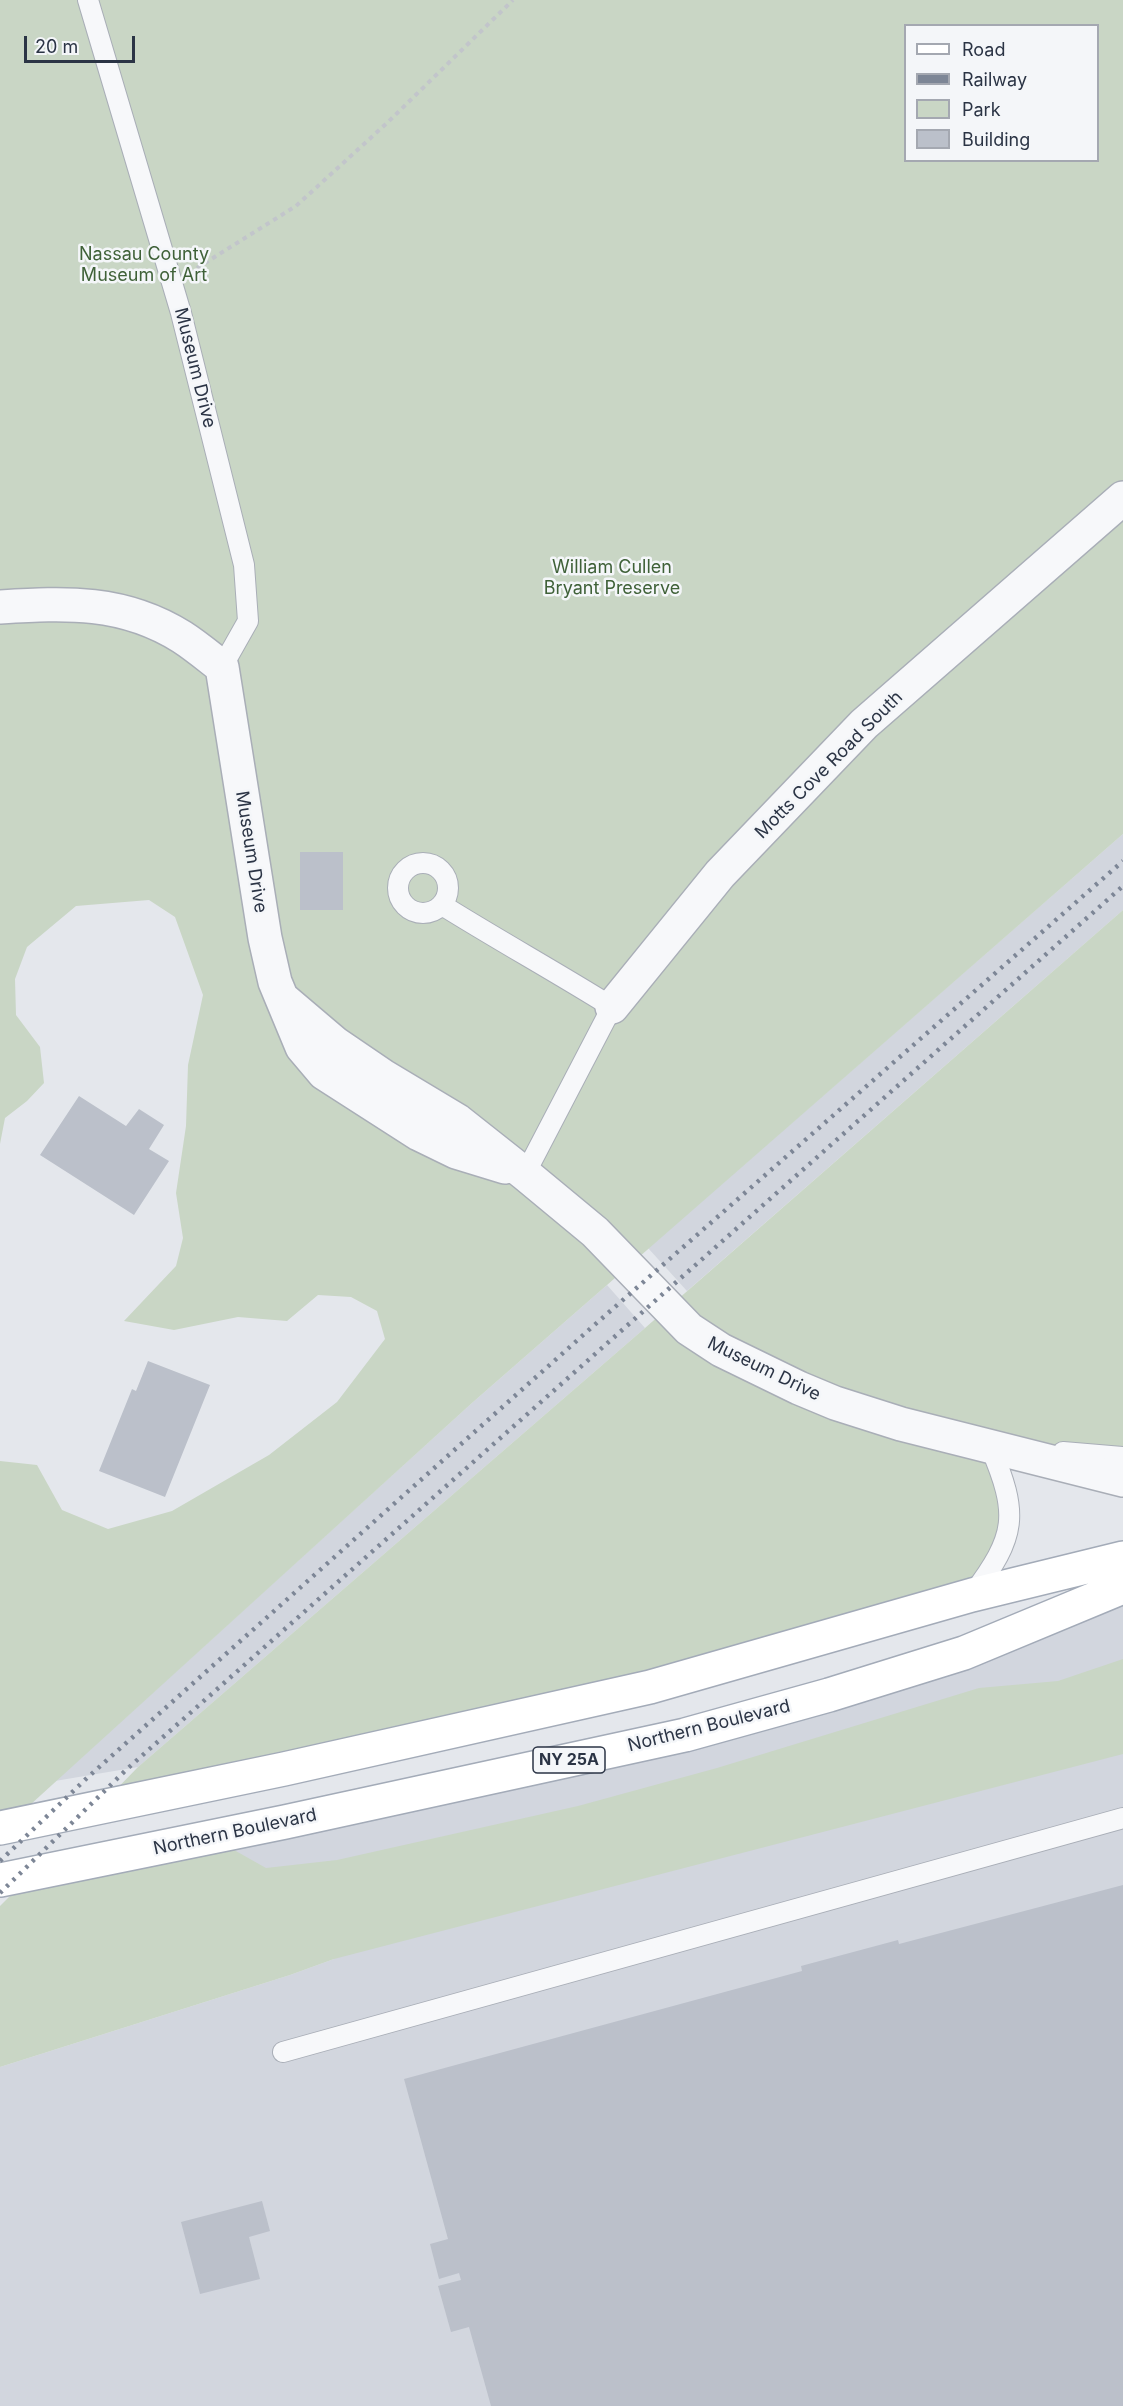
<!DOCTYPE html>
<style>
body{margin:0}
#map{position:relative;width:1123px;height:2406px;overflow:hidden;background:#e4e7ec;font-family:Inter,sans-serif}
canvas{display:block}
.legend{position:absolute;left:904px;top:24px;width:195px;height:138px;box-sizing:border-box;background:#f4f6f9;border:2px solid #a4a8b1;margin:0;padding:8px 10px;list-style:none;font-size:18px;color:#2b3445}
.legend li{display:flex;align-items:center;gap:12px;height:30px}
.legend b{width:30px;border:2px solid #a4a8b1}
.scale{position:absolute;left:24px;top:36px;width:111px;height:27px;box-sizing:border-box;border:3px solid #2b3445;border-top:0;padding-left:8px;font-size:18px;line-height:21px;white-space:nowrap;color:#2b3445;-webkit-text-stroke:4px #f4f6f9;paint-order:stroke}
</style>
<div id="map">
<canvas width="1123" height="2406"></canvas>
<ul class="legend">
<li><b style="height:8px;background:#fff"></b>Road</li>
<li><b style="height:8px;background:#7d8696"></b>Railway</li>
<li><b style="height:16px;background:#c9d6c5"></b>Park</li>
<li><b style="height:16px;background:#bbc0ca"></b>Building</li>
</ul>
<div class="scale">20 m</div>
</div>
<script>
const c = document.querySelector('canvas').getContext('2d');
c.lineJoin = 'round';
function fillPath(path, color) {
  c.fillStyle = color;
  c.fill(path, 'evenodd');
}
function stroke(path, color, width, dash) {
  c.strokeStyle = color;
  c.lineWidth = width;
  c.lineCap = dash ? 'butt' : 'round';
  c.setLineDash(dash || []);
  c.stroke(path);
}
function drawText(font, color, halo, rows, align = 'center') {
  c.font = font + ' Inter,sans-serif';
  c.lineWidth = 5;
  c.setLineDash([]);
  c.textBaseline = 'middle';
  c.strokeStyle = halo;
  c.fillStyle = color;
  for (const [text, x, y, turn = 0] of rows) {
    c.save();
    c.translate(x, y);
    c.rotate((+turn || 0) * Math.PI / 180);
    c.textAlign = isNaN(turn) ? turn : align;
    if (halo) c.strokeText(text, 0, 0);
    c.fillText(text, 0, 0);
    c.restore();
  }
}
fillPath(new Path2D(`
 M1123 834V910L687 1291 648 1248Z
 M607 1285 645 1328 138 1767 55 1781 472 1403Z
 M1123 1586V2406H0V2067L290 1975 334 1959 211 1837 685 1735Z`), '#d2d6de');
fillPath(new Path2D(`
 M0 0H1123V834L472 1403 8 1825 0 1828V1461L37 1465 62 1510 108 1529 172 1511 269 1455 337 1402 385 1339 377 1311 351 1297 318 1295 287 1321 238 1317 174 1330 124 1321 176 1266 183 1238 176 1193 186 1126 188 1065 203 995 175 917 149 900 76 906 27 947 15 979 16 1015 40 1047 44 1083 27 1101 5 1118 0 1144ZM906 26H1098V160H906Z
 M1123 910V1454L989 1443 1006 1518 970 1594 100 1806 138 1767 645 1328Z
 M1123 1659V1754L334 1959 290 1975 0 2067V1906L32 1874 211 1837 266 1868 337 1860 578 1806 717 1768 979 1688 1058 1681Z`), '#c9d6c5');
fillPath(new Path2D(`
 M300 852H343V910H300Z
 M79 1096 126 1126 139 1109 164 1125 149 1149 169 1161 134 1215 40 1155Z
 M148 1361 210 1385 165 1497 99 1471 132 1389 136 1391Z
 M1123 1885V2406H491L469 2327 451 2332 438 2286 461 2280 459 2273 439 2279 430 2244 448 2239 404 2079 802 1971 801 1966 898 1940 899 1944Z
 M262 2201 270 2231 249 2237 260 2279 200 2294 181 2222Z`), '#bbc0ca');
const lane = new Path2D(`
 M88 0 181 313 244 565 248 621 222 667
 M398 888a25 25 0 1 1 50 0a25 25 0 1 1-50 0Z
 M442 905C498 940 556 972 612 1007L525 1174
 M1063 1452 1123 1457
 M972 1595C1017 1535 1019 1515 990 1446H995
 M283 2052 1123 1818`);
const street = new Path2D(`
 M0 607C66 603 123 600 182 637 196 646 209 657 222 667L265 938 275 982 302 1047 324 1073 419 1134 456 1152 505 1167
 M283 999 336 1044 383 1076 458 1121 525 1174 595 1232 689 1329 721 1350 799 1388 835 1403 901 1424 1123 1480
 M612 1007 720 874 864 724 1123 498`);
const primary = new Path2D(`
 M0 1828 284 1769 650 1687 972 1595 1123 1558
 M0 1880 285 1822 685 1735 829 1695 964 1653 1123 1587`);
stroke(lane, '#a9aeb7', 22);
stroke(street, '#a9aeb7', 36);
stroke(primary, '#a3abb8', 36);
stroke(new Path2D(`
 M197 268 296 206 387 123 513 0`), '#c2c5cb', 4, [4.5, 4.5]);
stroke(lane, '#f7f8fa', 20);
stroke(street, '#f7f8fa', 33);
stroke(primary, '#fff', 33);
stroke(new Path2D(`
 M0 1861 87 1778 591 1328 1123 861
 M0 1893 127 1769 1123 886`), '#7d8696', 4.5, [3, 6]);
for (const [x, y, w] of [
 [569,1760,72]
]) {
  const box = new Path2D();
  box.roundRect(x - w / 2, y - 13, w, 26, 4.5);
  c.fillStyle = '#f4f6f9';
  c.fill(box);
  stroke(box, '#2b3445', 1.5);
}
drawText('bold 16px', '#2b3445', null, [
 ["NY 25A",569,1760]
]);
drawText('18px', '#3f6138', '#f4f6f9', [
 ["Nassau County",144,255],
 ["Museum of Art",144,276],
 ["William Cullen",612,568],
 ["Bryant Preserve",612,589]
]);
drawText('18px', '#2b3445', '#f4f6f9', [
 ["Museum Drive",195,368,76],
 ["Motts Cove Road South",829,765,-45],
 ["Museum Drive",251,852,81],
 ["Museum Drive",764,1369,26],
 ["Northern Boulevard",709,1726,-14],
 ["Northern Boulevard",235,1832,-12]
]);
</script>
